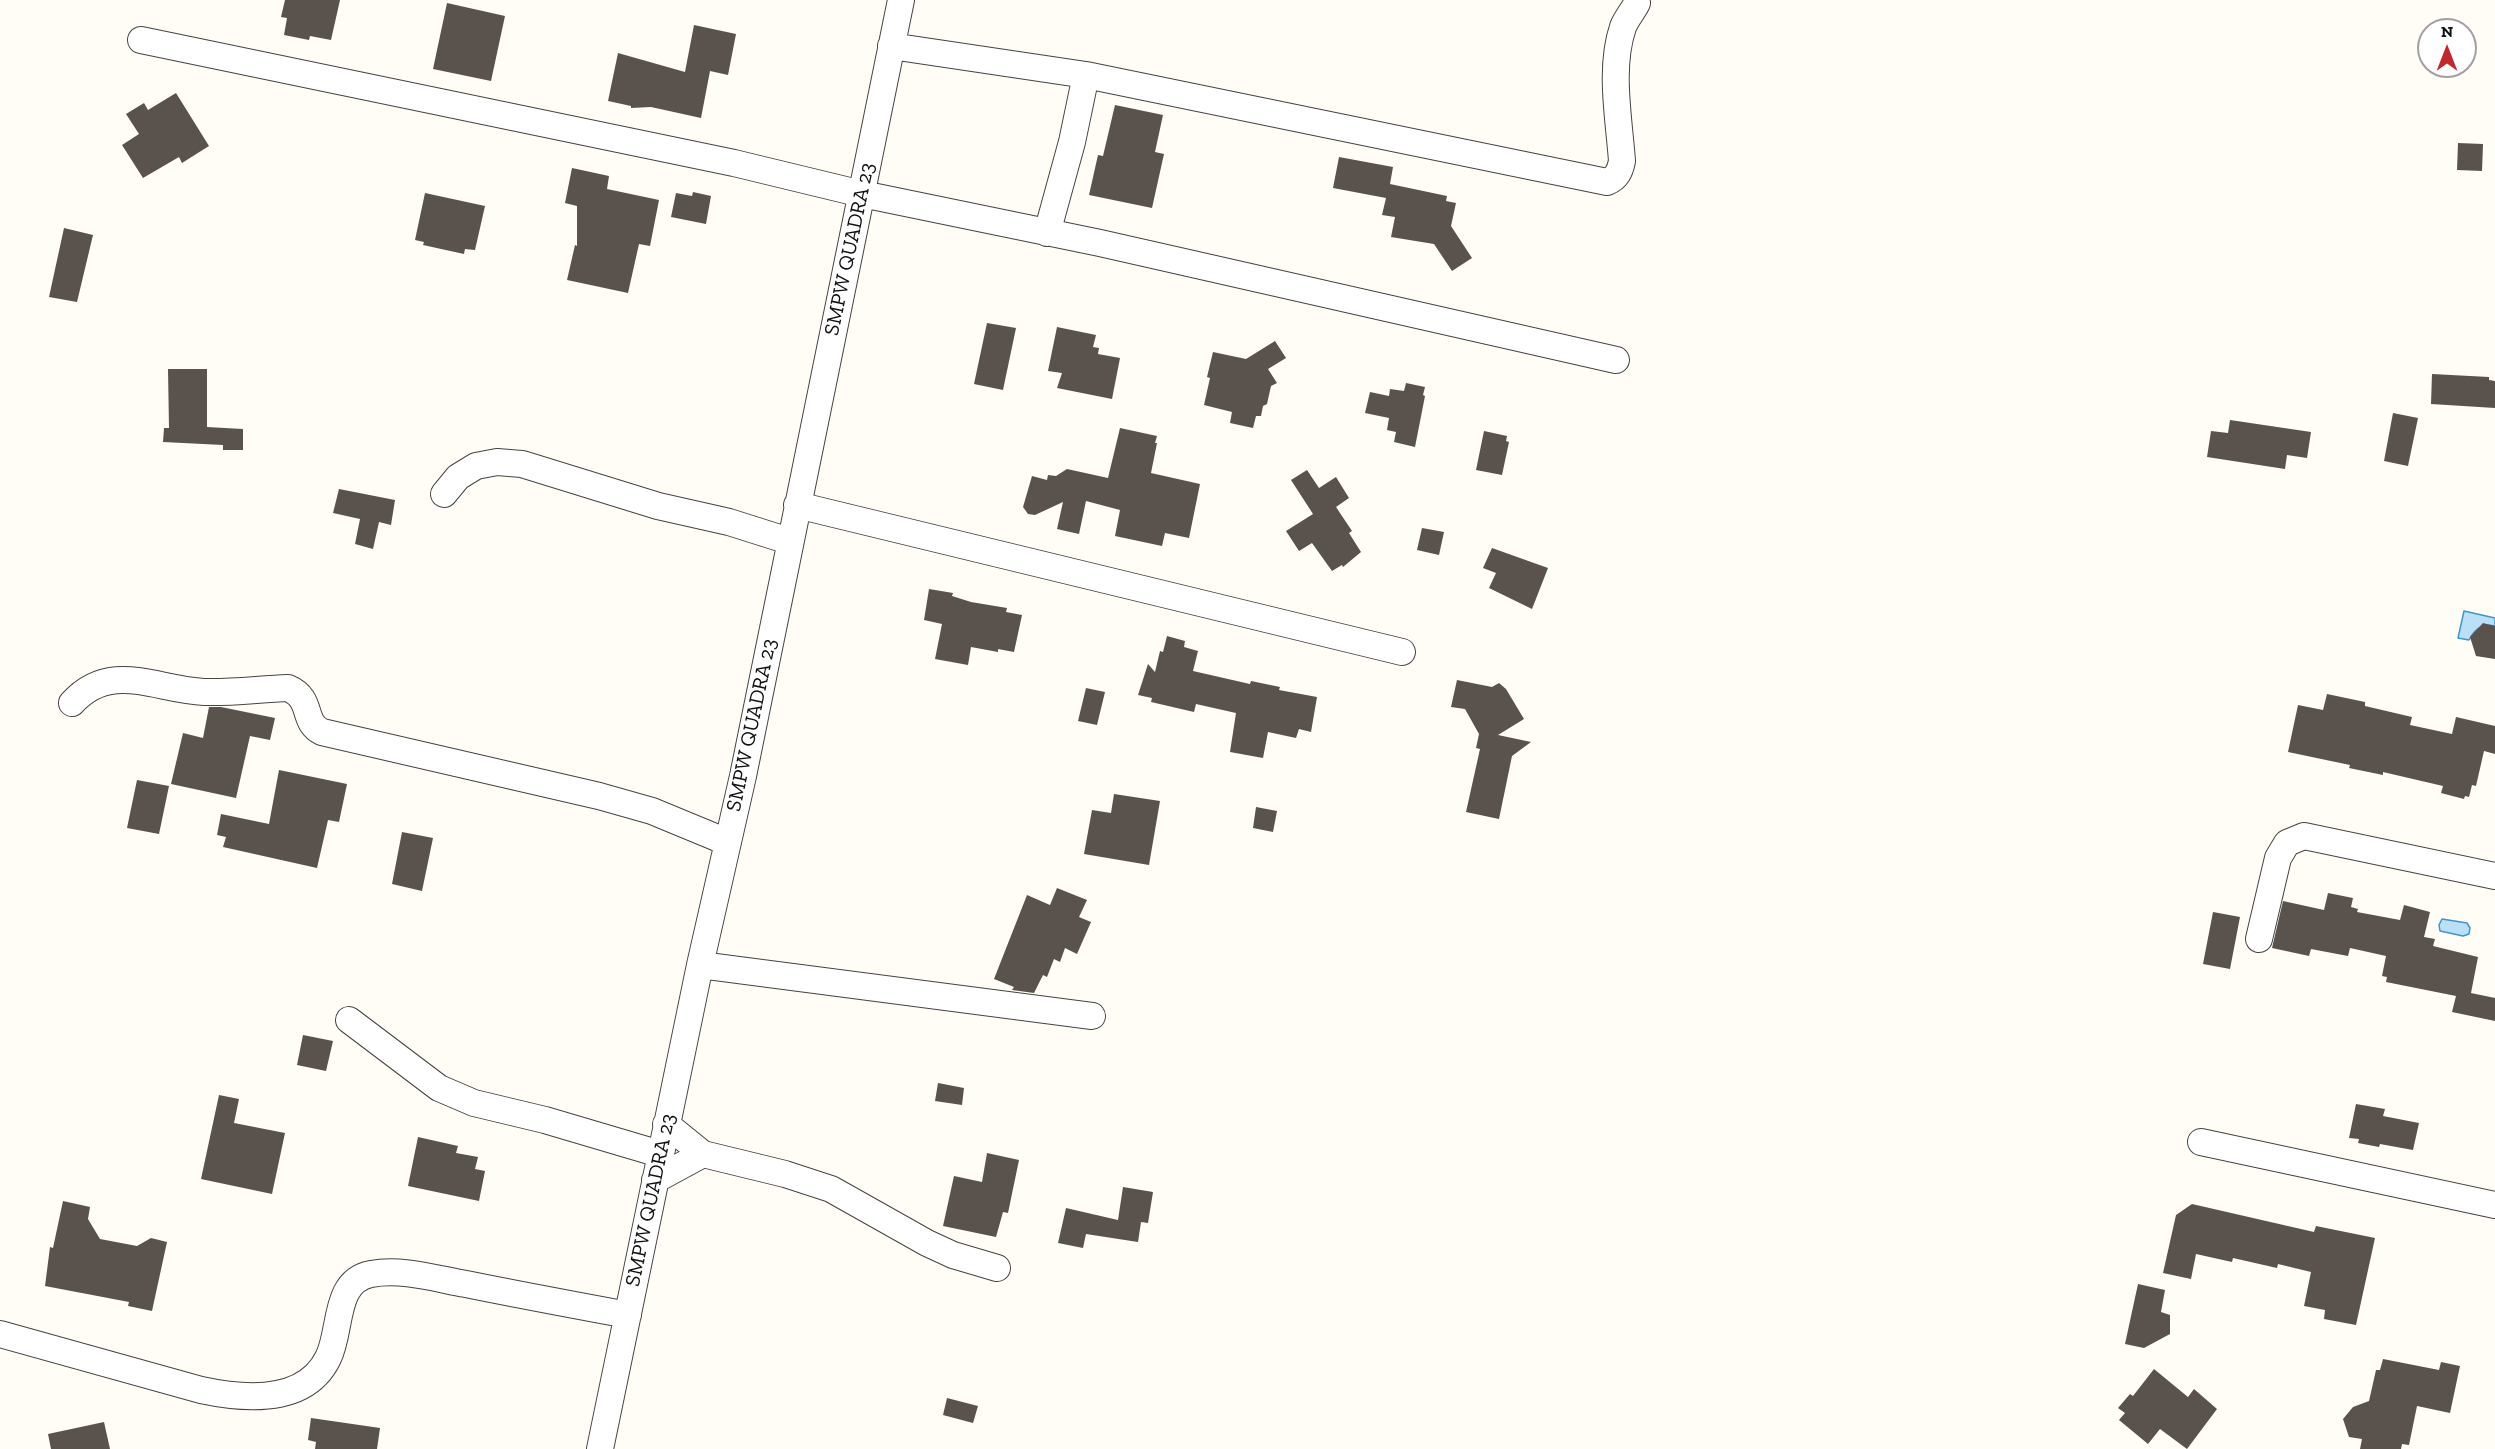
<!DOCTYPE html>
<style>
body{margin:0}
#map{position:relative;width:2495px;height:1449px;overflow:hidden;background:#fffdf5;font-family:"Zilla Slab",serif}
canvas{display:block}
.north{position:absolute;left:2417px;top:18px;width:60px;height:60px;box-sizing:border-box;background:#fff;border:2px solid #a0a0a0;border-radius:50%;rotate:0deg;font-size:16px;font-weight:700;line-height:24px;text-align:center;color:#111}
.north::after{content:'';display:block;margin:auto;width:21px;height:27px;background:#c4262e;clip-path:polygon(50% 0,100% 100%,50% 72%,0 100%)}
</style>
<div id="map">
<canvas width="2495" height="1449"></canvas>
<div class="north">N</div>
</div>
<script>
const c = document.querySelector('canvas').getContext('2d');
c.lineJoin = 'round';
function fillPath(path, color) {
  c.fillStyle = color;
  c.fill(path, 'evenodd');
}
function stroke(path, color, width, dash) {
  c.strokeStyle = color;
  c.lineWidth = width;
  c.lineCap = dash ? 'butt' : 'round';
  c.setLineDash(dash || []);
  c.stroke(path);
}
function drawText(font, color, halo, rows, align = 'center') {
  c.font = font + ' "Zilla Slab",serif';
  c.lineWidth = 6;
  c.setLineDash([]);
  c.textBaseline = 'middle';
  c.strokeStyle = halo;
  c.fillStyle = color;
  for (const [text, x, y, turn = 0] of rows) {
    c.save();
    c.translate(x, y);
    c.rotate((+turn || 0) * Math.PI / 180);
    c.textAlign = isNaN(turn) ? turn : align;
    if (halo) c.strokeText(text, 0, 0);
    c.fillText(text, 0, 0);
    c.restore();
  }
}
const water = new Path2D(`
 M2464 611 2495 618V626C2482 623 2475 629 2469 640L2458 638Z
 M2442 919 2467 923 2470 928 2469 934 2463 936 2440 931 2439 925Z`);
fillPath(water, '#b9e0f7');
stroke(water, '#3f96cf', 1.5);
fillPath(new Path2D(`
 M285 0H340L331 40 310 36 309 40 284 35 287 18 281 17Z
 M447 3 505 16 491 81 433 69Z
 M694 25 736 34 728 75 710 71 701 118 651 107 631 108V106L608 101 618 53 685 72Z
 M176 93 209 146 182 163 179 157 143 178 122 145 139 134 126 114 144 103 148 110Z
 M1115 105 1163 115 1155 152 1164 154 1152 208 1089 195 1098 155 1103 156Z
 M2458 143 2483 144 2482 171 2457 170Z
 M1339 157 1393 167 1390 184 1447 196 1446 201 1456 203 1451 226 1472 258 1452 271 1434 244 1391 237 1395 217 1382 215 1386 198 1333 188Z
 M572 168 609 176 607 189 659 200 650 246 639 244 628 293 567 280 575 245 577 246V206L565 203Z
 M693 192 711 196 706 224 671 217 676 193 692 196Z
 M425 193 485 206 475 250 465 249 464 254 423 245 424 242 415 240Z
 M64 228 93 235 77 302 49 297Z
 M987 323 1016 328 1003 390 974 384Z
 M1057 327 1096 335 1093 347 1099 348 1098 354 1120 358 1112 399 1057 388 1062 373 1048 371Z
 M1275 341 1286 358 1268 369 1277 383 1271 386 1267 404 1263 406 1261 416H1256L1253 428 1230 423 1232 412 1204 405 1210 378 1207 377 1213 352 1246 359Z
 M168 369H207V427L243 429V450H223V445L163 442 164 428H169Z
 M2432 374 2489 377V380L2495 381V408L2431 404Z
 M1406 383 1425 387 1423 395 1425 396 1415 447 1394 442 1396 432 1387 430 1389 418 1365 413 1370 392 1389 396 1390 389 1404 391Z
 M2393 413 2418 418 2408 466 2384 461Z
 M2230 420 2311 432 2307 458 2287 455 2285 469 2207 457 2211 431 2228 433Z
 M1120 428 1157 436 1155 443H1157L1151 473 1200 484 1189 538 1165 533 1162 546 1115 536 1120 510 1086 501 1079 534 1057 529 1063 502 1035 515 1028 514 1023 507 1032 476 1047 480 1048 475 1056 476 1067 469 1108 478Z
 M1484 431 1507 436 1506 441 1509 442 1502 475 1476 470Z
 M1307 470 1319 488 1336 477 1349 498 1336 507 1352 531 1349 533 1361 552 1343 567 1342 565 1332 571 1312 543 1299 551 1286 531 1313 514 1291 480Z
 M339 489 395 500 391 525 379 522 373 549 355 544 360 519 333 513Z
 M1422 528 1444 532 1439 555 1417 550Z
 M1492 548 1548 568 1532 609 1489 588 1496 573 1483 568Z
 M929 589 953 593 952 596 971 602 1007 608 1006 612 1022 615 1014 652 998 649V652L971 647 968 665 935 659 942 624 924 620Z
 M2483 623 2495 626V659L2476 656 2470 637Z
 M1167 636 1185 641 1184 647 1198 651 1193 671 1250 684 1251 681 1280 687 1279 690 1317 697 1311 732 1299 729 1296 738 1268 732 1263 758 1230 752 1236 713 1196 704 1194 712 1151 702 1152 698 1138 695 1148 664 1155 672 1160 651 1163 652Z
 M1457 680 1492 687 1499 683 1506 689 1524 719 1498 735 1531 742 1512 756 1499 819 1466 812 1480 749 1476 748 1479 734 1465 709 1451 707Z
 M1086 688 1105 692 1097 725 1078 721Z
 M2327 694 2365 702V706L2412 717 2410 725 2452 734 2456 717 2495 726V754L2484 751 2476 786 2472 785 2469 797 2465 796 2464 799 2441 793 2443 786 2383 772V775L2349 768 2350 765 2288 752 2298 705 2323 710Z
 M209 707H221L275 718 270 740 250 736 236 798 171 784 183 733 203 738Z
 M279 770 347 784 339 822 328 820 317 868 223 847 226 837 217 835 221 814 269 824Z
 M137 780 169 786 159 834 127 828Z
 M1114 794 1160 801 1149 865 1084 854 1092 810 1111 813Z
 M1256 807 1277 811 1273 832 1253 828Z
 M402 832 433 838 422 891 392 884Z
 M1057 888 1087 900 1079 917 1091 922 1077 954 1065 948 1060 962 1054 959 1047 977 1043 975 1034 993 1012 990 1014 987 994 979 1027 895 1050 905Z
 M2328 893 2353 898 2351 907 2358 909 2357 912 2400 920 2404 905 2430 912 2424 937 2435 939 2433 946 2478 957 2471 993 2495 998V1021L2452 1012 2456 996 2386 982 2387 977 2382 976 2386 956 2350 948 2348 956 2311 949 2309 956 2272 948 2283 901 2324 910Z
 M2213 912 2240 917 2230 969 2203 964Z
 M303 1035 333 1041 326 1071 297 1065Z
 M938 1083 964 1088 962 1105 935 1101Z
 M219 1095 239 1099 234 1123 285 1133 272 1194 201 1179Z
 M2356 1104 2385 1109 2383 1116 2419 1123 2413 1150 2380 1144 2379 1147 2358 1143 2359 1139 2349 1138Z
 M418 1137 458 1146 456 1153 478 1157 475 1169 485 1171 479 1201 408 1186Z
 M987 1153 1019 1160 1008 1213 1003 1212 996 1237 943 1226 954 1176 982 1182Z
 M1123 1187 1153 1192 1148 1223 1141 1222 1138 1242 1086 1234 1083 1248 1058 1243 1066 1208 1118 1220Z
 M63 1201 90 1207 88 1219 100 1239 137 1246 151 1238 167 1242 152 1311 128 1306 129 1302 45 1286 50 1247 53 1248Z
 M2192 1204 2314 1232 2316 1226 2375 1238 2356 1325 2324 1319 2325 1310 2304 1306 2311 1272 2278 1264 2277 1268 2233 1258 2232 1262 2196 1254 2191 1279 2163 1273 2176 1215Z
 M2138 1284 2165 1290 2161 1312 2170 1315V1334L2144 1348 2125 1344Z
 M2383 1359 2439 1370 2441 1362 2460 1366 2450 1413 2417 1406 2409 1445 2402 1444 2401 1449H2360L2362 1439 2349 1437 2343 1419 2353 1407 2369 1401 2376 1370H2380Z
 M2154 1369 2188 1397 2194 1389 2217 1409 2187 1449 2160 1429 2148 1444 2119 1420 2125 1413 2118 1408 2130 1394 2133 1396Z
 M947 1398 978 1406 973 1423 943 1415Z
 M311 1418 380 1428 377 1449H315L316 1442 308 1440Z
 M104 1422 110 1449H51L48 1434Z`), '#5a524d');
const minor = new Path2D(`
 M141 40 734 163 862 194 1100 243 1616 360
 M891 46 1086 75 1607 182C1617 178 1620 171 1622 161 1619 119 1609 68 1623 27 1626 19 1633 11 1637 3
 M1047 233 1072 142 1086 75
 M444 494 458 477 476 466 497 462 522 464 658 506 729 522 789 541
 M797 505 1402 652
 M72 703C111 660 156 690 204 692 231 693 260 689 288 688 314 699 301 722 322 732L599 796 652 811 727 842
 M2259 939 2278 858 2287 843 2304 836 2495 876
 M700 965 1092 1016
 M349 1020 439 1088 474 1103 545 1120 660 1154
 M666 1124 703 1154 785 1174 831 1189 927 1243 953 1255 997 1268
 M2201 1142 2495 1205
 M655 1180 703 1154
 M0 1334 201 1390C243 1399 305 1405 328 1358 342 1331 333 1281 371 1274 402 1268 437 1279 466 1284 520 1295 574 1305 628 1315
 M600 1449 700 965 743 776 901 0`);
stroke(minor, '#444', 28);
stroke(minor, '#fff', 26);
drawText('21px', '#111', '#fff', [
 ["SMPW QUADRA 23",850,249,-78],
 ["SMPW QUADRA 23",752,725,-78],
 ["SMPW QUADRA 23",651,1200,-78]
]);
</script>
